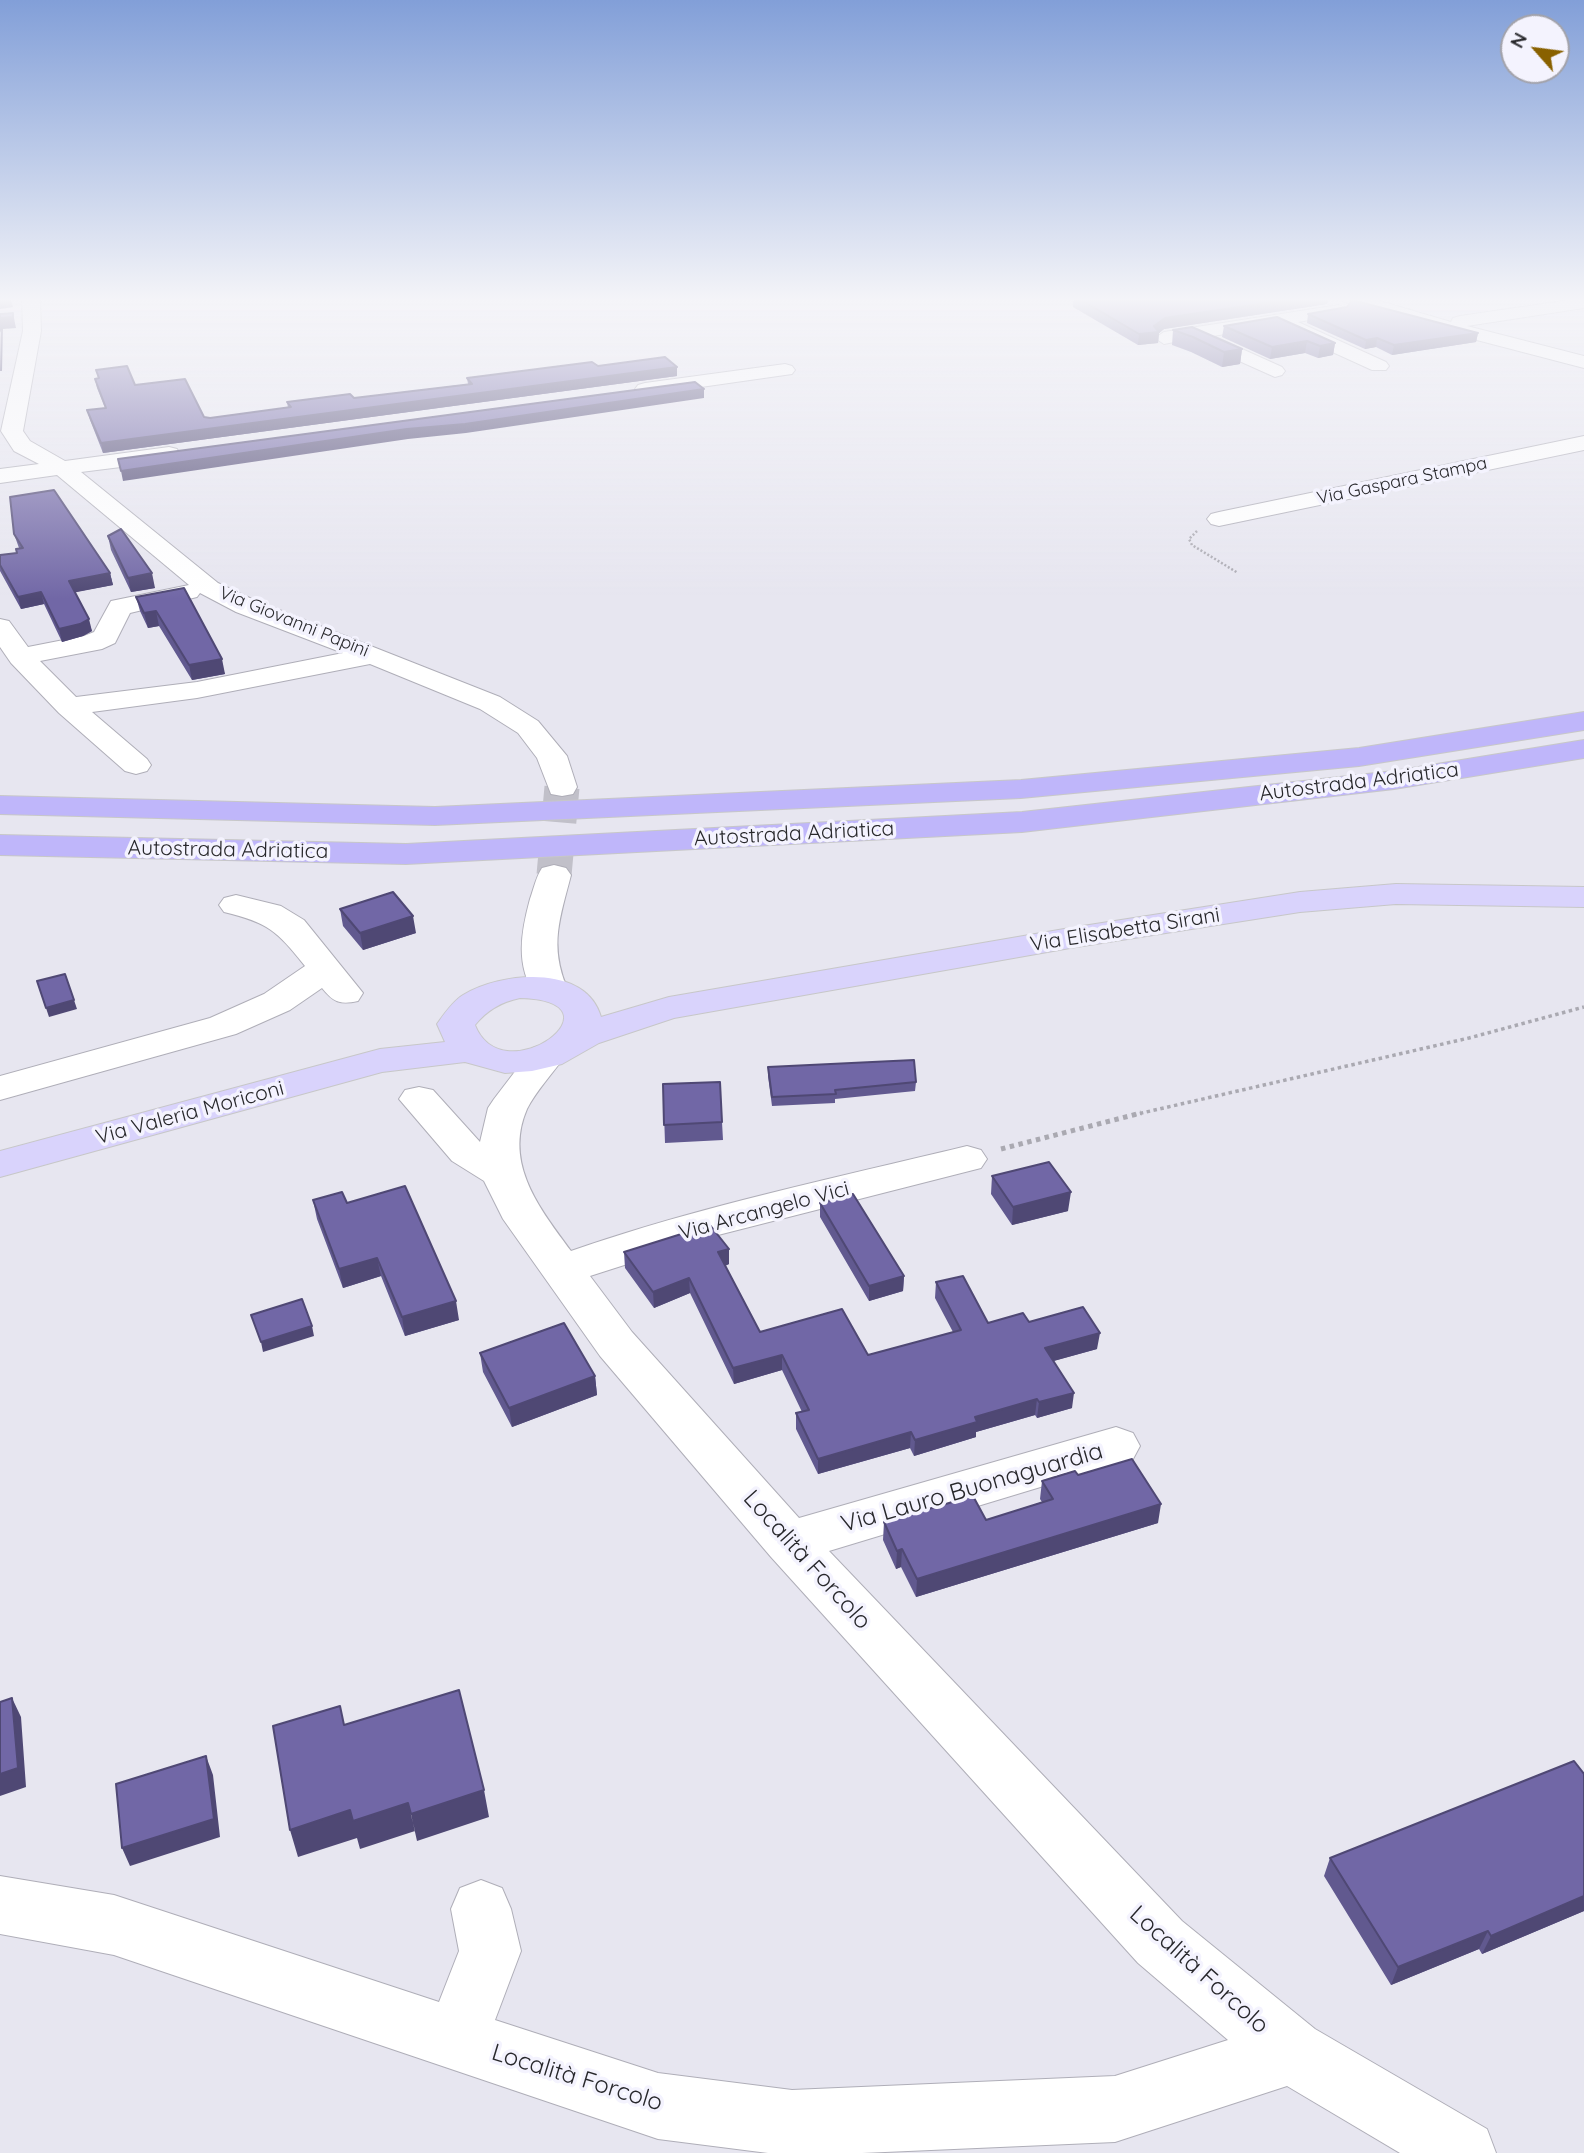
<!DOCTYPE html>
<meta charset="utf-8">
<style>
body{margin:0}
#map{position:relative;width:1584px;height:2153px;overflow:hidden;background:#e7e6f0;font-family:Quicksand,sans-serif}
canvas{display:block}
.north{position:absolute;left:1500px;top:14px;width:70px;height:70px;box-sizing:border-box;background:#f4f3fe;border:2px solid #a2a2aa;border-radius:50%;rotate:298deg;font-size:19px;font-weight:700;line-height:28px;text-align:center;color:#28282c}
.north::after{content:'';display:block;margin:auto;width:24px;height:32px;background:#896100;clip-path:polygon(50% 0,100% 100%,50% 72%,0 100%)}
</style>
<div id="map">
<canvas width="1584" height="2153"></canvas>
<div class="north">N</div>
</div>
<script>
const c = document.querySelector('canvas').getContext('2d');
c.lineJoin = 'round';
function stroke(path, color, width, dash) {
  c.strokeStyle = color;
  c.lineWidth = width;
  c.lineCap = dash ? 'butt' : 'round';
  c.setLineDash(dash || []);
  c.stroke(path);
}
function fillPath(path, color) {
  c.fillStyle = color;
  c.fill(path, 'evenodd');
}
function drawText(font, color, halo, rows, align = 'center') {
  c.font = font + ' Quicksand,sans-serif';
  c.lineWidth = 7;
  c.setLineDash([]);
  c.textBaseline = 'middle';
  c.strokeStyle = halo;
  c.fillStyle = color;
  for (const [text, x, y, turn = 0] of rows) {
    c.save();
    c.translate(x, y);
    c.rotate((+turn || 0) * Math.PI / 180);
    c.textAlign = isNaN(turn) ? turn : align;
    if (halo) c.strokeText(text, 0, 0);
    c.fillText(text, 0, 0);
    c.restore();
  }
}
stroke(new Path2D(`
 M554 875 562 787`), '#c1c0c9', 35, [35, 18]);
const minor = new Path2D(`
 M22 297H40L41 331 23 431 30 441 65 461 169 447 177 449 180 454 177 459 169 461 81 472 218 583 254 600 500 697 538 721 567 756 577 787 573 794 562 796 551 794 537 758 518 733 480 709 370 664 197 698 92 712 147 759 151 765 147 771 136 774 125 771 59 713 11 663 0 647V619L9 621 28 647 84 636 94 632 111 601 189 585 57 475 0 483V469L39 464 14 451 1 431 23 331ZM200 593 236 612 343 653 197 682 76 697 40 661 102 649 115 643 130 613 197 597Z
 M1340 297H1366L1451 322 1453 318 1460 316 1584 298V308L1467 326 1584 356V368L1400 320 1343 301Z
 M1339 305 1348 310 1345 314 1298 322 1386 362 1389 366 1386 370H1372L1282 329 1280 325 1213 336 1282 367 1285 371 1282 375 1275 377 1190 339 1164 344 1155 338 1164 332Z
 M785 364 792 366 795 370 792 374 645 395 638 393 635 389 638 385 645 383Z
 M1584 436V450L1219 526 1211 524 1207 519 1211 514 1219 512Z
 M554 865 566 868 571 875C560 918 549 945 567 988L562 996 549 999 536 996C515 966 521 932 530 899 534 888 536 877 542 868Z
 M236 895 281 906 304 920 363 993 358 1001C340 1005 333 1002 322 988L290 1010 236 1034 0 1100V1076L210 1018 264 994 305 966C276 930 269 923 224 912L219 905 224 898Z
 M546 1044 559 1048 565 1056C553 1073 536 1091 527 1109 503 1164 541 1210 571 1251 700 1206 835 1178 967 1146L981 1150 987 1159 981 1168 718 1235 590 1276 632 1332 799 1518 1116 1427 1133 1433 1140 1446 1133 1459 829 1551 1182 1921 1315 2029 1487 2129 1496 2153H1400L1287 2086 1115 2142 862 2153H768L658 2139 114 1955 0 1934V1876L114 1895 439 2002 459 1951 451 1909 460 1888 481 1880 502 1888 511 1909 521 1951 495 2020 658 2073 792 2090 1115 2076 1228 2040 1138 1963 771 1557 600 1356 503 1219 484 1181 452 1161 399 1099 405 1090 419 1087 433 1090 480 1142 488 1108 494 1099 533 1048Z`);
const major = new Path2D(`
 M1396 884 1584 887V907L1396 904 1300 912 1070 948 674 1018 599 1043 562 1064 532 1071 505 1073 465 1062 382 1072 0 1177V1151L380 1049 445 1042 437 1024C444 1014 453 1001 463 995 500 972 586 963 601 1017L669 997 1070 928 1300 892ZM520 998C630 1001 503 1096 475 1025 487 1010 501 1002 520 998Z`);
const highway = new Path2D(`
 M1584 712V730L1359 766 1021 798 435 825 0 814V796L435 807 1021 780 1359 748Z
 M1584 740V758L1394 789 1022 832 406 864 0 855V835L406 844 1022 812 1394 771Z`);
stroke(minor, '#afaeb8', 2);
stroke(major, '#c7c7c8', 2);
stroke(highway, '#c7c7c8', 2);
stroke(new Path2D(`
 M1197 531 1189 539 1192 545 1238 573`), '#aaa9b1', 2.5, [2, 2]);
stroke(new Path2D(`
 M1133 1115 1469 1038 1584 1007`), '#aaa9b1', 3.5, [3.5, 3.5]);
stroke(new Path2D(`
 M1001 1149 1141 1113`), '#aaa9b1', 5, [4.5, 4.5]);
fillPath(minor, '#fff');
fillPath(major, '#d9d3fc');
fillPath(highway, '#bfb6fa');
fillPath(new Path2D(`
 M1070 297H1329L1327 304 1164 329 1159 333 1158 343 1138 345 1073 307 1074 299Z
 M1308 314 1478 333 1476 342 1392 355 1376 347 1365 349 1307 323Z
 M1224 326 1335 343 1333 355 1318 358 1305 353 1270 359 1222 337Z
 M1173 330 1242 349 1240 364 1222 367 1191 352 1172 345Z
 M598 366 677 376 103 453 90 420 87 410 105 408 97 388 95 379 98 378 96 370 135 385 204 417 210 418 288 408 287 402 354 398 468 384 467 378Z
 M14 534 110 573 113 585 75 592 92 631 83 636 62 642 44 604 21 609 0 571V555L17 553 19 548Z
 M108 536 155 588 131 592 111 550Z
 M184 588 225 674 192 680 159 626 148 628 140 611 136 597Z
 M340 909 416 933 363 950 343 926Z
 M768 1067 916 1082 915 1091 835 1099V1103L772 1106 768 1076Z
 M663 1084 722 1122 723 1140 665 1143Z
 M992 1176 1068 1211 1012 1225 991 1194Z
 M313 1200 347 1203 459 1320 405 1336 381 1276 343 1288 317 1219Z
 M820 1203 904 1276 903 1291 869 1301 820 1217Z
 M729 1249V1264L725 1266 760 1332 868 1355 953 1332 935 1298 936 1282 988 1323 1029 1322 1097 1349 1053 1361 1072 1408 1037 1418 1035 1415 976 1432V1437L914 1456 910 1448 818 1474 796 1429V1413L802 1412 782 1370 734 1384 690 1293 654 1308 625 1268 624 1252Z
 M480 1353 595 1376 597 1395 512 1427 483 1372Z
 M1078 1475 1158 1523 916 1597 901 1567 896 1569 883 1540 884 1522 986 1520 1042 1502 1040 1499 1042 1481Z
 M1584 1774V1911L1482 1954 1479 1949 1391 1985 1324 1876 1330 1858Z`), '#61598f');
fillPath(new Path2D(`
 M10 297 13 307 0 309V298Z
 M1305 297H1329L1327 304 1164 329 1159 333 1158 343 1138 345 1139 334 1165 318Z
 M13 313 16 328 3 329 2 371H0L1 318Z
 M1478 333 1476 342 1392 355 1394 345Z
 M1377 338 1376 347 1365 349 1366 340Z
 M1307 341 1305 353 1270 359 1272 347Z
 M1335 343 1333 355 1318 358 1320 346Z
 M1242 349 1240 364 1222 367 1224 352Z
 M677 367V376L103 453 101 443Z
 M704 389V398L466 433 408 439 123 481 121 471 407 429Z
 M110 573 113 585 72 593 69 581Z
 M152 573 155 588 131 592 128 578Z
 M41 592 44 604 21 609 18 597Z
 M156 611 159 626 148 628 144 613Z
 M89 619 92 631 83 636 62 642 59 629Z
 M222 659 225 674 192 680 189 665Z
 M413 916 416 933 363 950 360 933Z
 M74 1000 77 1009 49 1017 46 1008Z
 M1071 1192 1068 1211 1012 1225 1013 1207Z
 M729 1249V1264L719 1268 718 1252Z
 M377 1258 381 1276 343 1288 339 1269Z
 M904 1276 903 1291 869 1301V1286Z
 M689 1278 690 1293 654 1308 653 1292Z
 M456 1301 459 1320 405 1336 402 1317Z
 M312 1326 314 1336 263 1352 261 1342Z
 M1100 1333 1097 1349 1043 1364 1045 1348Z
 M782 1355V1370L734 1384 733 1368Z
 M595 1376 597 1395 512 1427 509 1408Z
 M1074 1393 1072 1408 1037 1418 1039 1402Z
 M1037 1399 1035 1415 976 1432V1437L914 1456 915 1440 975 1417Z
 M911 1432 910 1448 818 1474V1459Z
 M1161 1504 1158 1523 916 1597 917 1579Z
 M902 1549 901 1567 896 1569 897 1551Z
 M12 1698 21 1717 26 1787 0 1796V1774Z
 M206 1756 213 1775 220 1837 130 1866 122 1848Z
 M484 1790 489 1817 417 1841 411 1814Z
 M408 1803 415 1831 360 1849 357 1838 298 1857 290 1830 350 1810Z
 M1584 1896V1911L1482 1954 1491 1936Z
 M1488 1931 1479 1949 1391 1985 1398 1967Z`), '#4f4874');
const building = new Path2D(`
 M1076 297H1305L1165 318 1154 326 1159 332 1139 334Z
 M1352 300 1478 333 1394 345 1377 338 1366 340 1308 314 1347 307Z
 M13 313V317L1 318 0 331V314Z
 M1277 317 1335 343 1320 346 1307 341 1272 347 1224 326Z
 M1192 327 1242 349 1224 352 1193 337 1173 330Z
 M665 357 677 367 101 443 87 410 106 408 95 379 99 378 96 370 127 366 135 385 185 379 204 417 210 418 291 407 287 402 350 394 354 398 472 384 467 378 592 362 598 366Z
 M695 382 704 389 465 424 407 429 121 471 118 459Z
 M54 490 110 573 69 581 89 619 80 624 59 629 41 592 18 597 0 565V555L17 553 16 549 23 548 14 534 10 497Z
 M121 529 152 573 128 578 108 536Z
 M184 588 222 659 189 665 156 611 144 613 136 597Z
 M393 892 413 916 360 933 340 909Z
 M65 974 74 1000 46 1008 37 981Z
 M914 1060 916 1082 835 1090 836 1094 772 1097 768 1067Z
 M720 1082 722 1122 664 1125 663 1084Z
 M1049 1162 1071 1192 1013 1207 992 1176Z
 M405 1186 456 1301 402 1317 377 1258 339 1269 313 1200 342 1192 347 1203Z
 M853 1194 904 1276 869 1286 820 1203Z
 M710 1225 729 1249 718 1252 760 1332 842 1309 868 1355 961 1330 936 1282 963 1276 988 1323 1023 1313 1029 1322 1083 1307 1100 1333 1045 1348 1074 1393 1039 1402 1037 1399 975 1417 977 1422 915 1440 911 1432 818 1459 796 1413 809 1410 782 1355 733 1368 689 1278 653 1292 624 1252Z
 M302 1299 312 1326 261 1342 251 1315Z
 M564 1323 595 1376 509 1408 480 1353Z
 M1132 1459 1161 1504 917 1579 902 1549 897 1551 884 1522 973 1496 986 1520 1053 1499 1042 1481 1075 1471 1078 1475Z
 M459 1690 484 1790 411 1814 408 1803 353 1821 350 1810 290 1830 273 1726 340 1706 344 1725Z
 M12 1698 18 1768 0 1774V1702Z
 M206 1756 214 1819 122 1848 116 1784Z
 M1574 1761 1584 1774V1896L1491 1936 1488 1931 1398 1967 1330 1858Z`);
fillPath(building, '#7167a6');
stroke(building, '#4f4874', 2);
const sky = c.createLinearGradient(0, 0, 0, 599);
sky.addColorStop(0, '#829fd8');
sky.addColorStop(0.5, '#f4f4f8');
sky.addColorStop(1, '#f4f4f800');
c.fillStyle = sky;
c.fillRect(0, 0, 1584, 599);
drawText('18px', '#28282c', '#f4f3fe', [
 ["Via Gaspara Stampa",1402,481,-12],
 ["Via Giovanni Papini",294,622,22]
]);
drawText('21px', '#28282c', '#f4f3fe', [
 ["Autostrada Adriatica",1359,782,-7],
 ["Autostrada Adriatica",794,834,-3],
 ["Autostrada Adriatica",228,850,1],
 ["Via Elisabetta Sirani",1125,930,-9],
 ["Via Valeria Moriconi",190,1113,-15],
 ["Via Arcangelo Vici",764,1211,-15]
]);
drawText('24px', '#28282c', '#f4f3fe', [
 ["Via Lauro Buonaguardia",972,1488,-16],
 ["Località Forcolo",807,1560,48],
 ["Località Forcolo",1199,1970,42],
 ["Località Forcolo",577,2078,17]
]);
</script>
